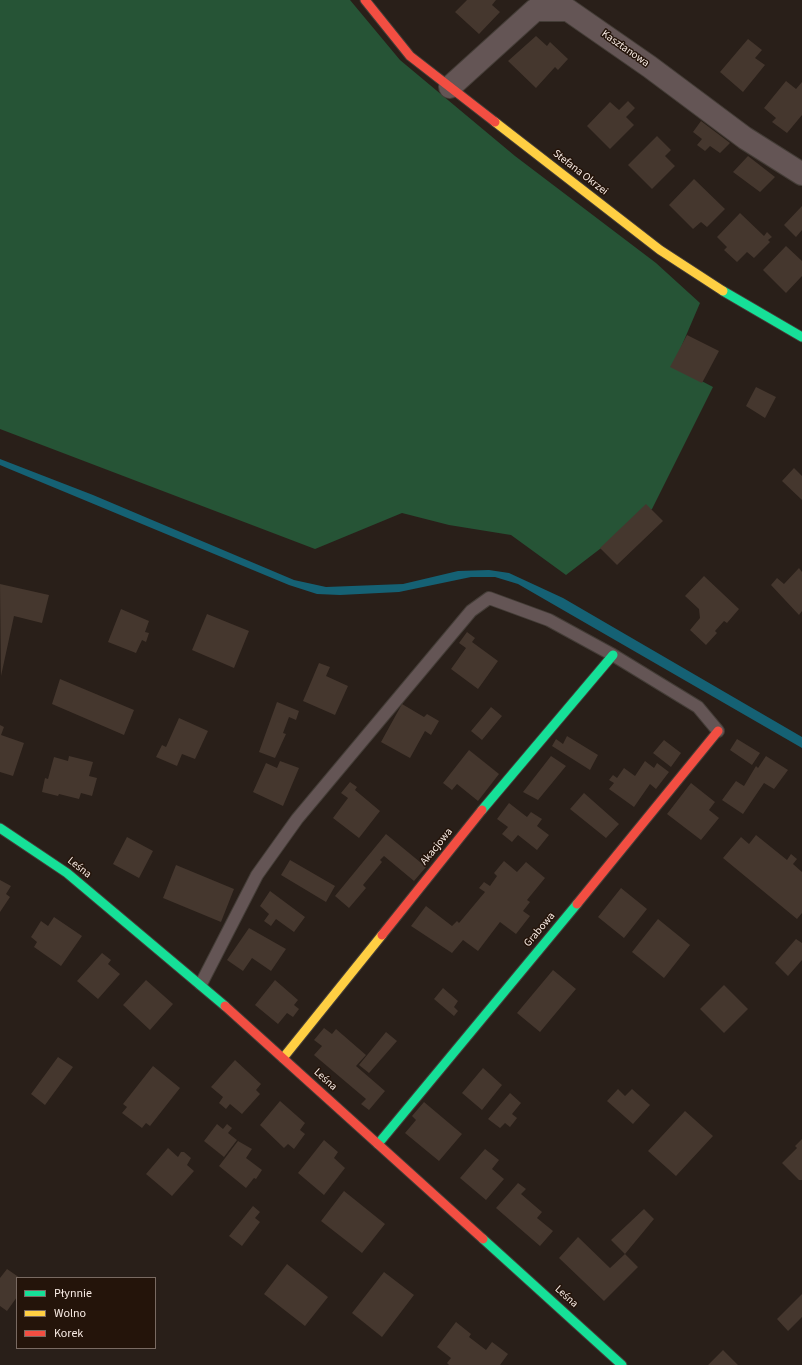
<!DOCTYPE html>
<meta charset="utf-8">
<style>
body{margin:0}
#map{position:relative;width:802px;height:1365px;overflow:hidden;background:#291f19;font-family:"Source Sans 3",sans-serif}
canvas{display:block}
.legend{position:absolute;left:16px;top:1277px;width:140px;height:72px;box-sizing:border-box;background:#24140a;border:1px solid #796a62;margin:0;padding:5px 7px;list-style:none;font-size:12px;color:#f9ece5}
.legend li{display:flex;align-items:center;gap:8px;height:20px}
.legend b{width:20px;border:1px solid #796a62}
</style>
<div id="map">
<canvas width="802" height="1365"></canvas>
<ul class="legend">
<li><b style="height:5px;background:#16e098"></b>Płynnie</li>
<li><b style="height:5px;background:#ffcf43"></b>Wolno</li>
<li><b style="height:5px;background:#f24e42"></b>Korek</li>
</ul>
</div>
<script>
const c = document.querySelector('canvas').getContext('2d');
c.lineJoin = 'round';
function fillPath(path, color) {
  c.fillStyle = color;
  c.fill(path, 'evenodd');
}
function stroke(path, color, width, dash) {
  c.strokeStyle = color;
  c.lineWidth = width;
  c.lineCap = dash ? 'butt' : 'round';
  c.setLineDash(dash || []);
  c.stroke(path);
}
function drawText(font, color, halo, rows, align = 'center') {
  c.font = font + ' "Source Sans 3",sans-serif';
  c.lineWidth = 3;
  c.setLineDash([]);
  c.textBaseline = 'middle';
  c.strokeStyle = halo;
  c.fillStyle = color;
  for (const [text, x, y, turn = 0] of rows) {
    c.save();
    c.translate(x, y);
    c.rotate((+turn || 0) * Math.PI / 180);
    c.textAlign = isNaN(turn) ? turn : align;
    if (halo) c.strokeText(text, 0, 0);
    c.fillText(text, 0, 0);
    c.restore();
  }
}
fillPath(new Path2D(`
 M0 0H350L400 60 515 156 656 263 700 303 673 366 713 387 652 509 566 575 511 535 449 525 402 513 315 549 0 429Z`), '#265436');
fillPath(new Path2D(`
 M0 459 93 495 294 580 326 587 403 584 458 571 489 570 509 573 563 598 802 737V748L518 584 495 577H471L399 592 340 595 317 594 289 585 7 468 0 465Z`), '#156174');
fillPath(new Path2D(`
 M467 0H496L492 5 500 12 479 34 455 12Z
 M536 36 547 46 550 42 568 59 558 70 555 67 536 88 508 61Z
 M748 39 762 50 755 58 765 65 743 92 720 72Z
 M786 81 796 89 802 82V115L787 133 772 122 776 118 764 108Z
 M628 101 635 108 626 117 634 125 610 149 587 126 610 102 619 110Z
 M701 121 730 143 720 153 710 146 705 151 697 145 702 139 693 132Z
 M657 136 671 150 665 156 675 166 652 189 628 165Z
 M748 156 775 177 760 192 733 172Z
 M694 179 725 209 707 227 701 222 693 229 669 205Z
 M802 206V230L796 237 784 225Z
 M740 213 764 236 767 232 772 237 768 240 770 242 754 258 747 252 737 262 724 250 727 247 717 237Z
 M786 246 802 261V276L786 293 763 270Z
 M687 335 719 351 702 383 670 367Z
 M756 387 776 397 765 418 746 406Z
 M794 468 802 476V500L782 481Z
 M646 504 663 521 617 565 600 548Z
 M799 568 802 572V611L799 615 771 585 777 578 784 584Z
 M704 576 739 609 727 623 724 621 715 631 717 633 706 645 690 630 700 618 699 609 685 596Z
 M0 584 49 595 42 623 14 616 1 676Z
 M121 609 149 621 145 632 149 633 146 642 142 640 136 653 108 642Z
 M207 614 249 631 234 668 192 650Z
 M467 632 475 638 472 642 498 661 478 689 451 669 466 648 459 643Z
 M319 663 330 667 326 676 348 686 335 715 303 701Z
 M60 679 134 710 124 735 52 704Z
 M277 702 299 711 296 720 289 717 283 733 286 734 275 758 259 752Z
 M402 704 424 717 427 714 439 721 431 735 425 731 410 758 381 742Z
 M491 707 502 716 482 740 471 731Z
 M179 718 208 731 195 759 182 754 177 766 156 757 162 745 166 747Z
 M0 725 4 727 1 735 24 743 13 776 0 772Z
 M567 736 598 755 590 770 552 746 556 739 563 744Z
 M737 739 760 753 752 765 730 750Z
 M664 740 681 753 671 767 653 753Z
 M469 750 499 774 478 801 457 784 452 790 443 783Z
 M69 756 93 762 89 776 97 778 92 796 81 793 79 799 59 794 58 796 42 792 45 778 48 779 54 757 68 761Z
 M551 756 566 766 538 800 523 792Z
 M766 756 788 770 774 789 764 783 743 814 722 800 736 781 744 786 756 766 758 768Z
 M280 761 299 768 283 806 253 792 266 763 277 768Z
 M645 761 654 768 657 763 669 772 656 789 650 784 634 807 609 789 614 783 609 780 613 775 617 778 624 768 635 776Z
 M350 782 357 787 355 790 380 811 359 838 333 818 348 798 341 793Z
 M691 783 715 802 709 810 719 818 701 840 667 814Z
 M584 793 619 824 606 838 570 809Z
 M509 803 527 817 531 812 542 819 537 826 549 835 537 850 518 835 512 842 502 834 508 827 497 819Z
 M386 834 426 867 414 881 384 856 380 860 382 862 363 885 366 888 349 908 335 896Z
 M756 835 787 860 791 854 797 859 793 864 802 872V913L797 919 723 858 741 837 749 844Z
 M127 837 153 851 139 878 113 864Z
 M290 860 335 886 326 902 281 875Z
 M504 861 517 872 526 862 545 878 527 900 530 902 523 911 530 916 516 934 500 922 478 951 463 940 452 953 411 926 426 906 452 926 457 921 459 923 485 892 479 888 484 882 490 886 497 876 494 873Z
 M176 865 234 889 221 922 163 898Z
 M0 880 11 886 6 894 10 897 0 912Z
 M621 888 647 909 624 938 598 917Z
 M270 891 305 917 294 932 276 919 271 926 264 921 269 914 260 906Z
 M54 917 82 936 61 966 34 947 37 942 31 937 41 921 48 926Z
 M658 919 690 945 664 978 632 952Z
 M249 928 286 949 271 971 252 958 243 971 227 960Z
 M796 939 802 943V960L788 976 775 963Z
 M102 953 111 960 108 964 120 974 98 999 77 981Z
 M553 970 576 989 540 1032 517 1013Z
 M146 980 173 1004 150 1030 123 1005Z
 M275 980 298 1000 294 1005 299 1009 293 1017 287 1013 278 1024 255 1005Z
 M724 985 748 1009 724 1033 700 1009Z
 M443 988 458 1001 454 1007 458 1011 454 1016 434 999Z
 M324 1028 332 1034 336 1029 366 1055 356 1066 385 1091 369 1110 361 1104 366 1099 314 1055 322 1046 314 1040Z
 M386 1032 397 1041 369 1073 359 1065Z
 M58 1057 73 1067 45 1105 31 1094Z
 M235 1060 261 1084 256 1090 260 1094 242 1114 230 1104 226 1109 219 1103 223 1097 211 1087Z
 M153 1066 180 1088 150 1126 146 1123 142 1128 122 1113 127 1107 123 1104Z
 M483 1068 502 1085 482 1110 462 1093Z
 M618 1089 625 1096 632 1089 650 1105 633 1124 607 1101Z
 M510 1093 521 1103 512 1114 517 1118 510 1127 505 1123 500 1128 488 1119Z
 M280 1101 305 1123 300 1130 305 1134 294 1149 288 1144 284 1148 260 1125Z
 M424 1102 462 1134 439 1161 405 1133 416 1120 412 1116Z
 M685 1111 713 1136 676 1176 648 1151Z
 M217 1124 223 1129 227 1124 232 1128 228 1133 237 1140 224 1157 204 1141Z
 M802 1139V1180H799L782 1163 797 1148 795 1146Z
 M324 1140 338 1152 334 1158 345 1168 324 1195 298 1173Z
 M238 1141 252 1149 246 1158 262 1170 256 1179 254 1178 246 1188 219 1166Z
 M168 1148 178 1157 181 1152H184L191 1158 187 1165 194 1171 172 1196 146 1174Z
 M485 1149 499 1160 492 1169 504 1179 486 1200 460 1178Z
 M518 1183 526 1189 521 1194 542 1212 537 1218 553 1231 540 1246 496 1208Z
 M344 1191 385 1224 362 1253 321 1221Z
 M253 1206 260 1212 255 1218 260 1222 242 1246 229 1236Z
 M644 1209 654 1219 625 1254 638 1267 604 1301 559 1258 578 1237 610 1268 625 1254 611 1240Z
 M287 1264 328 1297 305 1326 264 1294Z
 M7 1269 20 1278H17V1297L7 1311 0 1306V1278Z
 M384 1272 414 1295 382 1337 352 1313Z
 M802 1294V1317L788 1331 777 1319Z
 M456 1322 471 1334 469 1337 486 1350 492 1342 508 1354 500 1365H449L447 1363 451 1358 437 1347Z
 M723 1350 738 1365H708Z`), '#45372e');
const lane = new Path2D(`
 M201 984 257 875 297 819 471 611 489 598 549 620 613 655 698 707 718 731`);
const street = new Path2D(`
 M450 87 535 10H568L650 67 745 138 802 174`);
const fast = new Path2D(`
 M723 291 802 337
 M482 810 613 655
 M0 828 67 873 225 1006
 M378 1144 577 904
 M483 1239 622 1365`);
const slow = new Path2D(`
 M495 122 660 250 723 291
 M283 1058 382 935`);
const jam = new Path2D(`
 M365 0 410 56 495 122
 M577 904 718 731
 M382 935 482 810
 M225 1006 483 1239`);
stroke(lane, '#443d37', 14);
stroke(street, '#443d37', 24);
stroke(fast, '#443d37', 11);
stroke(slow, '#443d37', 11);
stroke(jam, '#443d37', 11);
stroke(lane, '#645555', 12);
stroke(street, '#645555', 22);
stroke(fast, '#16e098', 9);
stroke(slow, '#ffcf43', 9);
stroke(jam, '#f24e42', 9);
drawText('11px', '#f9ece5', '#24140a', [
 ["Kasztanowa",625,49,35],
 ["Stefana Okrzei",580,173,38],
 ["Akacjowa",437,847,-51],
 ["Leśna",79,868,38],
 ["Grabowa",540,930,-50],
 ["Leśna",325,1080,42],
 ["Leśna",566,1297,42]
]);
</script>
